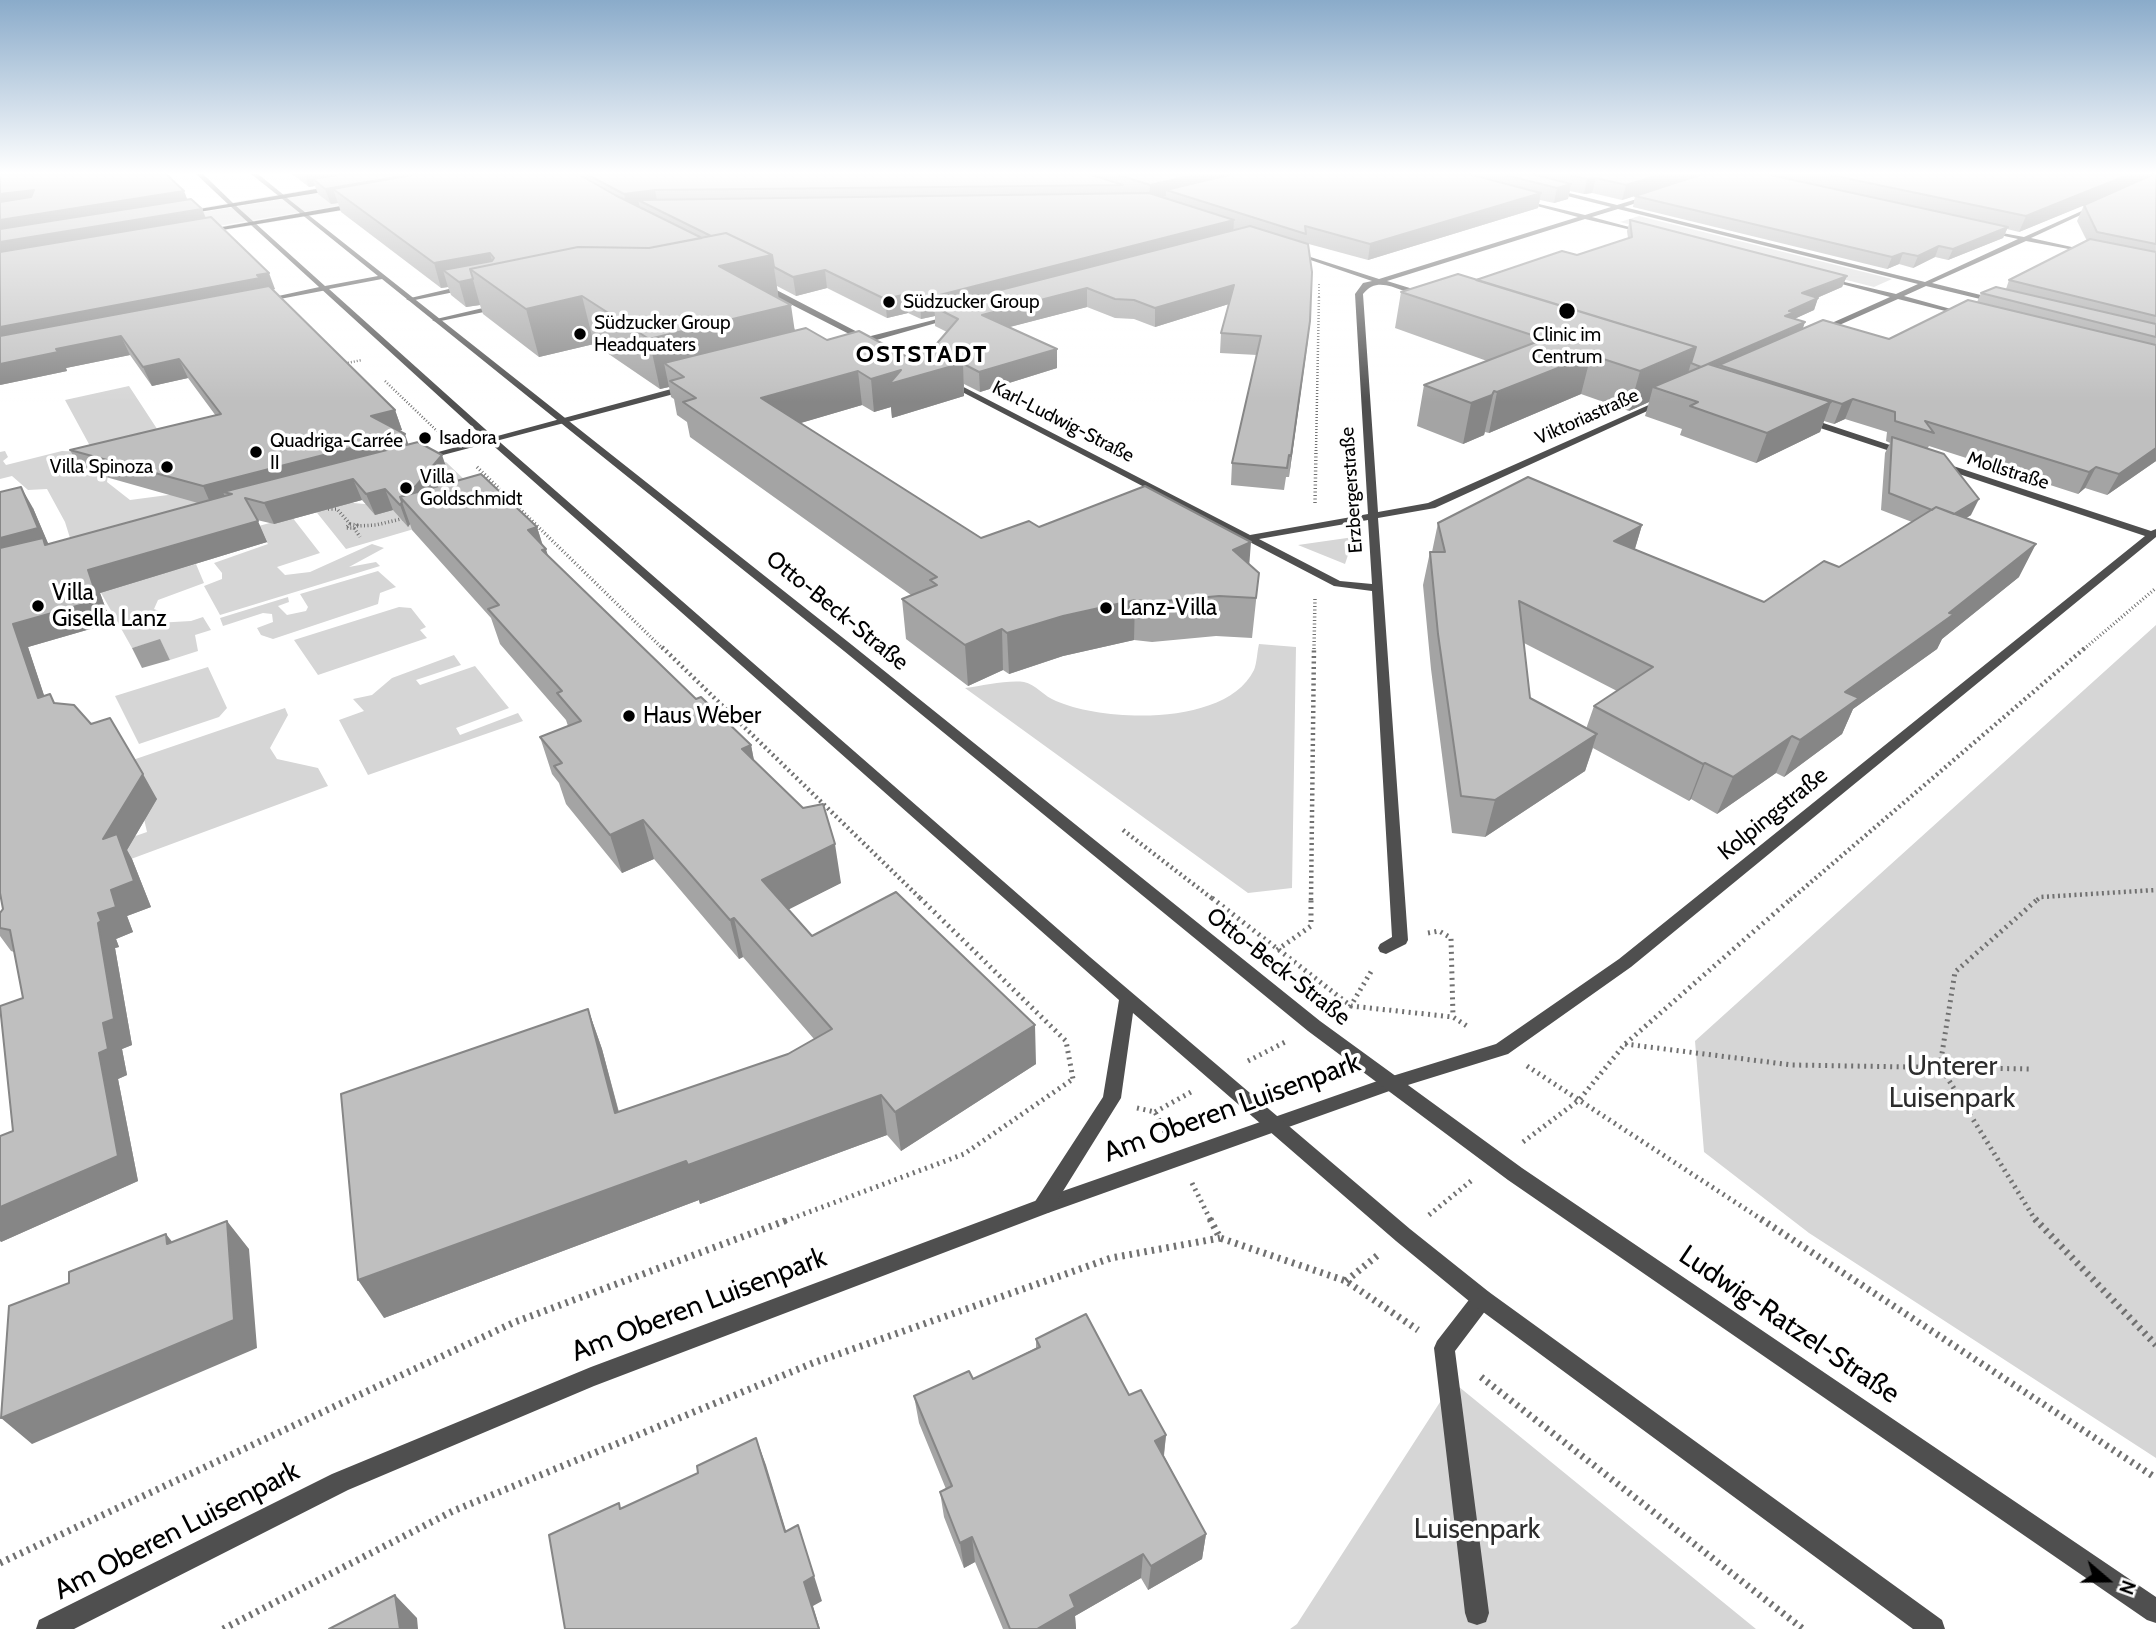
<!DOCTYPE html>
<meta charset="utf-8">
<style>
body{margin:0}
#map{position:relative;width:2156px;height:1629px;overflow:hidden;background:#fff;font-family:Cabin,sans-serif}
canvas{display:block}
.north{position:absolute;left:2072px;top:1545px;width:70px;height:70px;-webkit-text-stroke:5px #fff;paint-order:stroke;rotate:110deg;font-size:19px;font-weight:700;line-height:28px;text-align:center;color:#000}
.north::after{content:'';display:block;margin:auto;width:24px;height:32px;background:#000;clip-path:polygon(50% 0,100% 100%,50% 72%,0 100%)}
</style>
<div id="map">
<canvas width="2156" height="1629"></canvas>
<div class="north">N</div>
</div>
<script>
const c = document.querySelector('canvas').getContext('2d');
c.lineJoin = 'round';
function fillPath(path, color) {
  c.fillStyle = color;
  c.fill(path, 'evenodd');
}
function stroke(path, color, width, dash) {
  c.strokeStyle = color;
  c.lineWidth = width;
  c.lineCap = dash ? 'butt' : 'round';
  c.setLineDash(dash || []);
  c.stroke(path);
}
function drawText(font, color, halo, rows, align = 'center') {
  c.font = font + ' Cabin,sans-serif';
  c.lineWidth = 7;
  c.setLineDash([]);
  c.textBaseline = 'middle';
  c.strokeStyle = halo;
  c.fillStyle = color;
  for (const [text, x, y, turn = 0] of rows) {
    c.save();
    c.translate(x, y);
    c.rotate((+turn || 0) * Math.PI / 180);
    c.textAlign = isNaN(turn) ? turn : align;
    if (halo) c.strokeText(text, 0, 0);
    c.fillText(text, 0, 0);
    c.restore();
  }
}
fillPath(new Path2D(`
 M432 174H526L0 263V246Z
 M1639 216 1892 279 1874 287 1620 222Z
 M129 386 163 438 90 446 65 400Z
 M5 451 8 457 3 461 6 465 62 451 89 452 109 468 107 482 130 500 168 495 183 490 212 501 70 538 65 522 47 489 28 490 12 476 0 479V452Z
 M446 462 492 506 346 549 306 499 365 504 454 492 443 482 448 475 428 467Z
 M292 517 320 553 277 567 285 575 310 572 372 544 384 548 349 567 376 562 380 566 220 615 204 586 222 579V573L214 563 268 544 255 527Z
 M1354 537 1345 564 1298 545Z
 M196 564 204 583 158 600 154 609 167 614 156 623 191 621 203 617 211 630 195 635 198 651 170 660 160 640 132 648 100 591Z
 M378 571 396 587 380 593 378 604 273 639 261 635 257 628 273 622 272 614 263 613 223 626 220 618 288 597 289 602 278 606 287 615 306 611 308 607 300 594Z
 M399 607 411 608 426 627 420 630 427 638 318 675 294 640Z
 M2156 625V1458L1809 1233 1704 1152 1695 1041Z
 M1259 644 1296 647 1292 888 1248 893 965 688C983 686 1006 680 1024 682 1035 684 1045 697 1056 701 1104 722 1226 727 1254 670 1257 663 1257 652 1259 644Z
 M454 655 461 665 416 680 420 685 475 666 509 708 456 728 460 735 518 713 523 721 368 775 339 720 364 711 353 699 372 695 392 678Z
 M208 667 227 708 219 717 139 744 115 696Z
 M285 708 288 715 270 748 277 759 318 768 328 786 131 859 121 841 147 832 144 819 36 793Z
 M1453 1382 1756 1629H1290L1297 1624Z`), '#d6d6d6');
fillPath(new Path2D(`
 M160 639 170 660 142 668 132 648Z`), '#9d9d9d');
const primary = new Path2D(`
 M339 185 342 189 180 215 176 213Z
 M363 202 366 206 198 234 194 232Z`);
stroke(primary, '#dbdbdb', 1);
stroke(new Path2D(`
 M1319 297V284`), '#717171', 2, [1, 2]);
stroke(new Path2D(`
 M342 364 362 360
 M385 381 437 431
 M1316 451 1319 295`), '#717171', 2.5, [1, 2]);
stroke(new Path2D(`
 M477 467 663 649
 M1315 503 1316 450
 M328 509H337L350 524
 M350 524 357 525 354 528H346Z
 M357 526 376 525 405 518
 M354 528 360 537
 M1314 649 1315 598
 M2084 649 2156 588`), '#717171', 3.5, [1, 2.5]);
stroke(new Path2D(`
 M662 647 922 900
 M1123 830 1214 900
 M1311 900 1314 647
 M1790 900 2086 647
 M2037 900 2041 897 2156 890`), '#717171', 4.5, [2, 3.5]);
stroke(new Path2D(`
 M920 898 1066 1041 1073 1079
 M1212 898 1351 1006 1453 1017 1470 1028
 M1428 933 1439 931 1451 938 1453 1017
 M1277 950 1311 926V898
 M1350 1007 1372 970
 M1625 1044 1792 1065 2031 1069
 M1248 1061 1287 1041
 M1527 1066 1764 1221
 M1137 1108 1155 1112 1165 1132
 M1155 1112 1191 1092
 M1523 1142 1579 1100 1625 1044 1792 898
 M1192 1183 1211 1221
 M1429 1215 1471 1181
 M785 1221 964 1154 1073 1079
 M2036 1221 1940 1066 1955 972 2039 898`), '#717171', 5, [2, 4.5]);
stroke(new Path2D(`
 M1210 1219 1220 1238 1346 1281 1418 1330
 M1761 1219 2156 1478
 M2035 1219 2156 1345
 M1346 1281 1378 1255
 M1481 1377 1803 1629
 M0 1563 515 1322 790 1219
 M223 1629 453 1511 813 1363 1111 1258 1220 1238`), '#717171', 7, [2.5, 5]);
fillPath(new Path2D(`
 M466 285 469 289 410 301 406 299Z
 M500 304 504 306 503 308 436 322 432 320Z
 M1482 1290 1489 1292 1492 1299 1489 1306 1455 1351 1489 1613 1486 1622 1477 1625 1468 1622 1465 1613 1434 1348 1437 1341 1475 1292Z`), '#4f4f4f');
fillPath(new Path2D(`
 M196 174H203L234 204V206H230Z
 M251 174H258L285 196 280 197Z
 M1553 189 1617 205 1650 195 1652 198 1624 207 1925 282 2018 239 1986 232V230L2024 237 2095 205 2100 206 2031 238 2090 251V253L2026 241 1932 283 2001 300V304L1926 286 1904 296 1969 314 1965 316 1898 299 1819 334H1816V330L1890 297 1823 279V277L1896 294 1918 284 1618 209 1592 217 1648 232V234L1585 219 1387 281 1426 293V297C1404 296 1380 272 1363 294L1378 512 1428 503 1660 400 1667 402 1435 508 1378 518 1408 940 1406 944 1386 954 1380 952 1378 948 1380 944 1392 937 1372 591 1334 586 945 383 952 381 1250 535 1368 514 1355 294 1363 283 1372 281 1290 253 1295 252 1379 279 1578 217 1518 201V199L1585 215 1611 207 1551 192ZM1368 520 1372 584 1340 581 1259 539Z
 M759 284H765L867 337 953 315 957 317 873 341 872 343 854 345H851V341L859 339 759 288Z
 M324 286 327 290 264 302 260 300Z
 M686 385 690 388 689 390 424 460 416 458Z
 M1805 417 1908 451 1910 453 1902 455 1802 422 1801 420Z
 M1938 463H1944L2151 531 2156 529V537L1631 967 1508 1054 1395 1089 1048 1213 594 1386 348 1490 74 1629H36L39 1620 332 1474 591 1367 1043 1198 1386 1078 1496 1044 1619 959 2145 536 1938 467Z`), '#4f4f4f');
fillPath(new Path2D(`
 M282 194 852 645 1320 1021 1522 1168 2156 1597V1623L2147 1620 1508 1180 1308 1031 844 651 382 279 329 289 494 437 1090 957 1410 1229 1489 1292 1942 1620 1945 1629H1913L1475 1306 1396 1241 1133 1013 1121 1098 1050 1212 1043 1214 1036 1212 1033 1206 1036 1200 1103 1097 1119 1000 488 441 229 205 234 204 325 286 378 276 280 197Z`), '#4f4f4f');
fillPath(primary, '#000');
fillPath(new Path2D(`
 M292 174H2156V461L2107 495 2085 488 2078 494 1929 446 1927 449 1971 515 1966 518 2019 577 1942 639 1937 649 1853 709 1842 734 1784 777 1776 773 1717 814 1691 799 1689 801 1593 748 1585 771 1485 837 1452 833 1431 669 1423 585 1430 552H1432L1438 523 1642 525 1635 549 1764 602 1839 567 1912 522 1881 510 1885 453 1890 443 1886 441 1887 432 1845 419 1834 424 1824 421 1820 432 1756 463 1680 435 1682 429 1645 416 1649 402 1629 411 1581 394 1489 433 1485 432 1484 435 1463 444 1417 426 1424 385 1487 361 1395 328 1401 292 1476 279 1577 255 1628 238 1627 231 1630 220 1847 276 1842 287 1817 298H1818L1814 310 1794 319 1805 322 1802 329 1889 339 1977 302 1981 293 2006 289 2009 280 2087 241 2077 221 2084 205 2019 232 2007 229 2003 238 1948 260 1935 257 1913 268 1899 264 1887 269 1633 207 1635 196 1622 200 1592 193 1584 194 1570 191 1568 199 1554 203 1540 200 1538 208 1368 260 1305 243 1310 321 1289 477H1286L1284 490 1231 485 1232 463 1257 355 1220 353 1221 333 1229 304 1155 327 1134 319 1115 318 1087 307 1009 327 1057 368 980 392 964 384V396L892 418 891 407 874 412 862 405 800 423 981 538 1039 527 1249 565 1259 573 1252 638 1216 636 1152 642 1134 640 1063 656 1009 674 1003 670 968 686 906 639 902 599 911 595 690 437 687 422 677 415 674 399 671 397 669 387 660 389 594 344 539 357 483 314 480 305 466 307 451 295 448 287 441 288 341 212 338 203 331 204 318 194 315 186 309 187ZM777 286 796 296 827 288 887 318 908 313 921 319 935 316V326L947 332 933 348 911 359 827 340 795 330 778 298ZM1524 643 1617 691 1594 706 1586 729 1530 698Z
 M202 209 206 218 275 289 273 290 395 410 402 430 398 431 408 444 449 475 441 485 537 527 543 546 547 555 696 699 751 745 754 760 841 883 788 909 812 936 1036 1064 901 1151 887 1135 700 1204 699 1200 384 1318 588 1009 602 1049 619 1112 788 1054 814 1039 743 957 739 959 654 859 622 873 566 804 559 783 552 774 540 737 568 726 566 720 500 644 491 618 412 530 410 524 408 527 393 510 375 515 362 500 274 524 257 520 267 542 100 593 111 623 28 647 44 696 56 703 157 799 127 850 132 859 151 907 127 916 133 932 116 939 119 947 115 948 132 1045 122 1049 127 1075 118 1079 138 1181 1 1242 13 1131 23 998 14 952 11 951 0 936V913L3 909 33 508 48 544 198 503 81 470 70 450 216 416 188 378 152 386 130 355 66 368 67 371 0 385Z
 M1036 1339 1129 1395 1166 1435 1164 1456 1206 1534 1202 1559 1148 1590 1141 1578 1075 1616 1076 1629H1003L975 1562 964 1568 944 1517 940 1492 946 1489 919 1423 914 1396 973 1379 1036 1348Z`), '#a4a4a4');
fillPath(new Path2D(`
 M304 174H387L313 179 315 186 309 187Z
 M414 174H507L333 189 338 203 331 204 325 189Z
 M1197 174H1258L1166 190V196L1149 200 1150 185Z
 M1662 174H1704L1622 200 1626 185Z
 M2130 174H2156V176L2019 232 2026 216Z
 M1596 178 1592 193 1584 194 1587 179Z
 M1571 184 1568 199 1554 203 1557 188Z
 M34 190 42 205 0 209V194Z
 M655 190 658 205 638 200 640 208 627 209 624 194Z
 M184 191 190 206 0 237V220Z
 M1541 193 1538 208 1368 260 1370 244Z
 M202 209 208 224 0 259V242Z
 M1234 220 1233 238 934 307 935 316 921 319 920 300Z
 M2008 227 2003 238 1948 260 1953 249Z
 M1939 246 1935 257 1913 268 1918 256Z
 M490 253 496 274 470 269 480 305 466 307 459 282 443 270 448 287 441 288 434 263Z
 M1903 253 1899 264 1887 269 1892 257Z
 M772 255 779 300 653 258Z
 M825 270 827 288 796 296 793 277Z
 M269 273 275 289 0 347V327Z
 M1847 276 1842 287 1798 306 1802 293Z
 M1234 285 1232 303 1155 327V308Z
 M1087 288V307L983 334 982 315Z
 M907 294 908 313 887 318 885 299Z
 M582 296 594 344 539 357 526 309Z
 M1818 298 1814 310 1792 320 1781 328 1789 311Z
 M791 305 798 353 684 377 664 363 669 387 660 389 649 339Z
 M1310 321 1308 340 1289 477 1291 456Z
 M1805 322 1801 334 1719 365 1718 371 1702 367Z
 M121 336 130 355 66 368 67 371 0 385V364L56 349Z
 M1696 347 1684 386 1653 387 1649 402 1629 411 1640 371Z
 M1057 349V368L980 392 979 372Z
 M1591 355 1581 394 1489 433 1497 392Z
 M179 359 188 378 152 386 143 367Z
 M963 363 964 396 892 418 891 407 874 412 871 379 901 370Z
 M858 371 862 405 767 433 761 398Z
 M1494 391 1484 435 1463 444 1471 403Z
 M1853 399 1845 419 1834 424 1842 404Z
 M1831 402 1820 432 1756 463 1767 433Z
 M395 410 402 430 378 436 371 416Z
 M405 434 412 455 232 494 223 492 228 503 212 507 203 486Z
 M2156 448V461L2107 495 2119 474Z
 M442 455 449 475 417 515 404 501Z
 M2096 467 2085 488 2078 494 2089 472Z
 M353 479 362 500 274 524 264 503Z
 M21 487 33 508 51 550 0 563V538Z
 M385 489 393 510 375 515 366 494Z
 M1979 499 1971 515 1942 533 1950 517Z
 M402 502 410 524 408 527 400 505Z
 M258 521 267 542 100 593 111 623 28 647 53 722 38 698 13 624 88 570Z
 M1642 525 1632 558 1614 541Z
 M537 527 544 550 546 549 556 583 528 530Z
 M1251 542 1248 581 1233 550Z
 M2036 544 2019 577 1942 639 1937 649 1853 709 1842 734 1784 777 1800 740 1845 692 1949 613Z
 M1135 600 1134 640 1063 656 1009 674 1007 633 1063 616Z
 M1002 629 1003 670 968 686 965 645Z
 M1597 734 1585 771 1485 837 1495 800Z
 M1792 736 1776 773 1717 814 1733 777Z
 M751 745 758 783 742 749Z
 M1705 763 1691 799 1689 801 1703 764Z
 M143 774 157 799 127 850 132 859 151 907 127 916 133 932 116 939 119 947 115 948 132 1045 122 1049 127 1075 118 1079 138 1181 1 1242 0 1241V1207L99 1053 103 1023 98 923V913L111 890 103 839Z
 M643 820 654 859 622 873 610 835Z
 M835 844 841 883 770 919 762 880Z
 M734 918 743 957 739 959 730 920Z
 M588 1009 602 1049 629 1152 615 1113Z
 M1035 1025 1036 1064 901 1151 895 1112Z
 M881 1095 887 1135 700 1204 699 1200 384 1318 358 1280 686 1161Z
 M227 1221 249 1249 257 1348 32 1444 1 1418Z
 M166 1234 189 1263 167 1244Z
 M1166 1435 1163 1461 1155 1441Z
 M756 1438 766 1465 794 1557 785 1532Z
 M798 1525 822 1601 813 1606 820 1629H819L804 1582Z
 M1206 1534 1202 1559 1148 1590 1151 1566Z
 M972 1537 975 1562 964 1568 960 1543Z
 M1143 1554 1141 1578 1075 1616 1076 1629H1037L1070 1595Z
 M395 1595 417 1618 418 1629H400Z`), '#868686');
const building = new Path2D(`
 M0 174H166L184 191 0 220V202L31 197 34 190 0 194Z
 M343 174H414L325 189 313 179Z
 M418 174H578L615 195 702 238 649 248 578 247 470 269 473 279 459 282 443 270 492 261 494 258 490 253 434 263 333 189Z
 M586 174H1089L1123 185 655 190 624 194Z
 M1116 174H1197L1150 185Z
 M1233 174H1468L1541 193 1370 244 1305 226 1306 234 1166 190Z
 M1501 174H1532L1571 184 1557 188Z
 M1567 174H1662L1626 185 1596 178 1587 179Z
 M1703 174H1766L2008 227 1953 249 1939 246 1918 256 1903 253 1892 257 1635 196Z
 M1826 174H2130L2026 216Z
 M2154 174H2156V244L2097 232 2084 205Z
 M1149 193 1234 220 920 300 907 294 885 299 825 270 793 277 774 267 772 255 726 233 711 236 638 200Z
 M191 199 202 209 0 242V229Z
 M211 217 269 273 257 275 260 278 0 327V252Z
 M1630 220 1847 276 1802 293 1818 298 1789 311 1795 312 1785 316 1805 322 1701 367 1691 363 1696 347 1476 280 1562 251 1577 255 1632 237Z
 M1250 226 1308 244 1312 272 1310 321 1291 456 1289 455 1287 468 1232 463 1261 336 1221 333 1234 285 1155 308 1134 300 1115 299 1087 288 982 315 1057 349 979 372 933 348 958 319 934 307Z
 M726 233 772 255 719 266 791 305 649 339 582 296 526 309 470 269 578 247 649 248Z
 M2090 239 2156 252V316L2009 280Z
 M1458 274 1696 347 1640 371 1591 355 1497 392 1494 391 1492 395 1471 403 1424 385 1544 339 1401 292Z
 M269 286 395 410 371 416 405 434 203 486 70 450 221 414 179 359 143 367 121 336 56 349 58 352 0 364V336Z
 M1996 287 2156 324V337L1981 293Z
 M1968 300 2156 345V448L2119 474 2096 467 2089 472 1925 421 1934 433 1895 421V412L1853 399 1842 404 1719 365 1823 320 1889 339Z
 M806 328 827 340 859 331 911 359 924 344 963 363 889 384 901 370 871 379 858 371 761 398 981 538 1029 521 1039 527 1145 486 1251 542 1233 550 1259 573 1256 598 1219 596 1154 602 1135 600 1063 616 1007 633 1002 629 965 645 902 599 937 585 930 580 937 577 683 402 696 398 670 381 684 377 664 363Z
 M1708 364 1831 402 1767 433 1690 406 1698 402 1653 387Z
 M1892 437 1944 454 1979 499 1954 514 1936 507 1932 510 1889 493Z
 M418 442 442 455 409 494 400 497 402 502 400 505 385 489 366 494 353 479 264 503 245 498 258 521 88 570 98 600 13 624 38 698 50 694 54 703 74 705 91 724 110 718 143 774 103 839 117 834 134 881 111 890 116 907 98 913 101 921 98 923 114 1019 103 1023 108 1049 99 1053 118 1156 0 1207V1136L13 1131 0 1006 23 998 10 930 0 928V913L3 909 0 893V548L43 538 45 545 232 494 223 492Z
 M481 474 537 527 528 530 546 549 542 550 696 699 701 697 751 745 742 749 803 808 823 804 835 844 762 880 812 936 896 892 1035 1025 895 1112 881 1095 688 1165 686 1161 358 1280 341 1094 588 1009 615 1113 788 1054 832 1029 734 918 730 920 643 820 610 835 554 766 562 763 540 737 581 721 557 693 562 691 488 609 499 605 400 497Z
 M1528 477 1642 525 1614 541 1764 602 1824 561 1839 567 1936 507 2036 544 1949 613 1954 614 1845 692 1859 698 1800 740 1792 736 1733 777 1705 763 1703 764 1594 706 1653 667 1519 601 1530 698 1597 734 1495 800 1461 796 1438 634 1430 552H1445L1438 523Z
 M21 487 38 528 0 538V492Z
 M227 1221 234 1320 1 1418 9 1306 69 1283V1272L166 1234 167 1244Z
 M1086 1314 1129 1395 1141 1390 1166 1435 1155 1441 1206 1534 1151 1566 1143 1554 1070 1595 1075 1607 1037 1629H1010L972 1537 960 1543 940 1492 952 1486 914 1396 969 1371 973 1379 1040 1347 1036 1339Z
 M756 1438 785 1532 798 1525 814 1576 804 1582 819 1629H565L549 1535 619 1503 620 1509 698 1473 697 1466Z
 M395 1595 400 1629H329Z`);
fillPath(building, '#bfbfbf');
stroke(building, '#868686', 2);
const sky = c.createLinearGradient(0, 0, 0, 402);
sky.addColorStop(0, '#8aabca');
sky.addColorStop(0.43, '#fff');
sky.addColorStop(1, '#ffffff00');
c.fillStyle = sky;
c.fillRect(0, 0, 2156, 402);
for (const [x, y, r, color] of [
 [889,302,7,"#000"],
 [1567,311,9,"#000"],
 [580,334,7,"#000"],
 [425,438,7,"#000"],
 [256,452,7,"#000"],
 [167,467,7,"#000"],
 [406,488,7,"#000"],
 [38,606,7,"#000"],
 [1106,608,7,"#000"],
 [629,716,7,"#000"]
]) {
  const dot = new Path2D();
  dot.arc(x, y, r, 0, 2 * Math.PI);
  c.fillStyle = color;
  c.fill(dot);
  stroke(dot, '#fff', 2.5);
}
drawText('19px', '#000', '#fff', [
 ["Südzucker Group",903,302],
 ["Südzucker Group",594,323],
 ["Headquaters",594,345],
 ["Clinic im",1567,335,"center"],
 ["Centrum",1567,357,"center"],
 ["Isadora",439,438],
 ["Quadriga-Carrée",270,441],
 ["II",270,463],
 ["Villa Spinoza",153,467,"right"],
 ["Villa",420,477],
 ["Goldschmidt",420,499]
], 'left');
drawText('19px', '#000', '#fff', [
 ["Viktoriastraße",1587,417,-24],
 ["Karl-Ludwig-Straße",1063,422,27],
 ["Mollstraße",2008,471,18],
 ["Erzbergerstraße",1352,490,-94]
]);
drawText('23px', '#000', '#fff', [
 ["Villa",52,593],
 ["Gisella Lanz",52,619],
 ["Lanz-Villa",1120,608],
 ["Haus Weber",643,716]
], 'left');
drawText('23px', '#000', '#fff', [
 ["Otto-Beck-Straße",837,611,39],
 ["Kolpingstraße",1773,814,-39],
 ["Otto-Beck-Straße",1278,967,38]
]);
c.letterSpacing = '2px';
drawText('bold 24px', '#000', '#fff', [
 ["OSTSTADT",922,355]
]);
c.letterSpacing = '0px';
drawText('28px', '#2d2d2d', '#fff', [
 ["Unterer",1952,1067],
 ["Luisenpark",1952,1099],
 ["Luisenpark",1477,1530]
]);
drawText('28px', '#000', '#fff', [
 ["Am Oberen Luisenpark",1232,1108,-20],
 ["Am Oberen Luisenpark",699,1305,-21],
 ["Ludwig-Ratzel-Straße",1789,1325,34],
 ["Am Oberen Luisenpark",177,1531,-27]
]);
</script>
